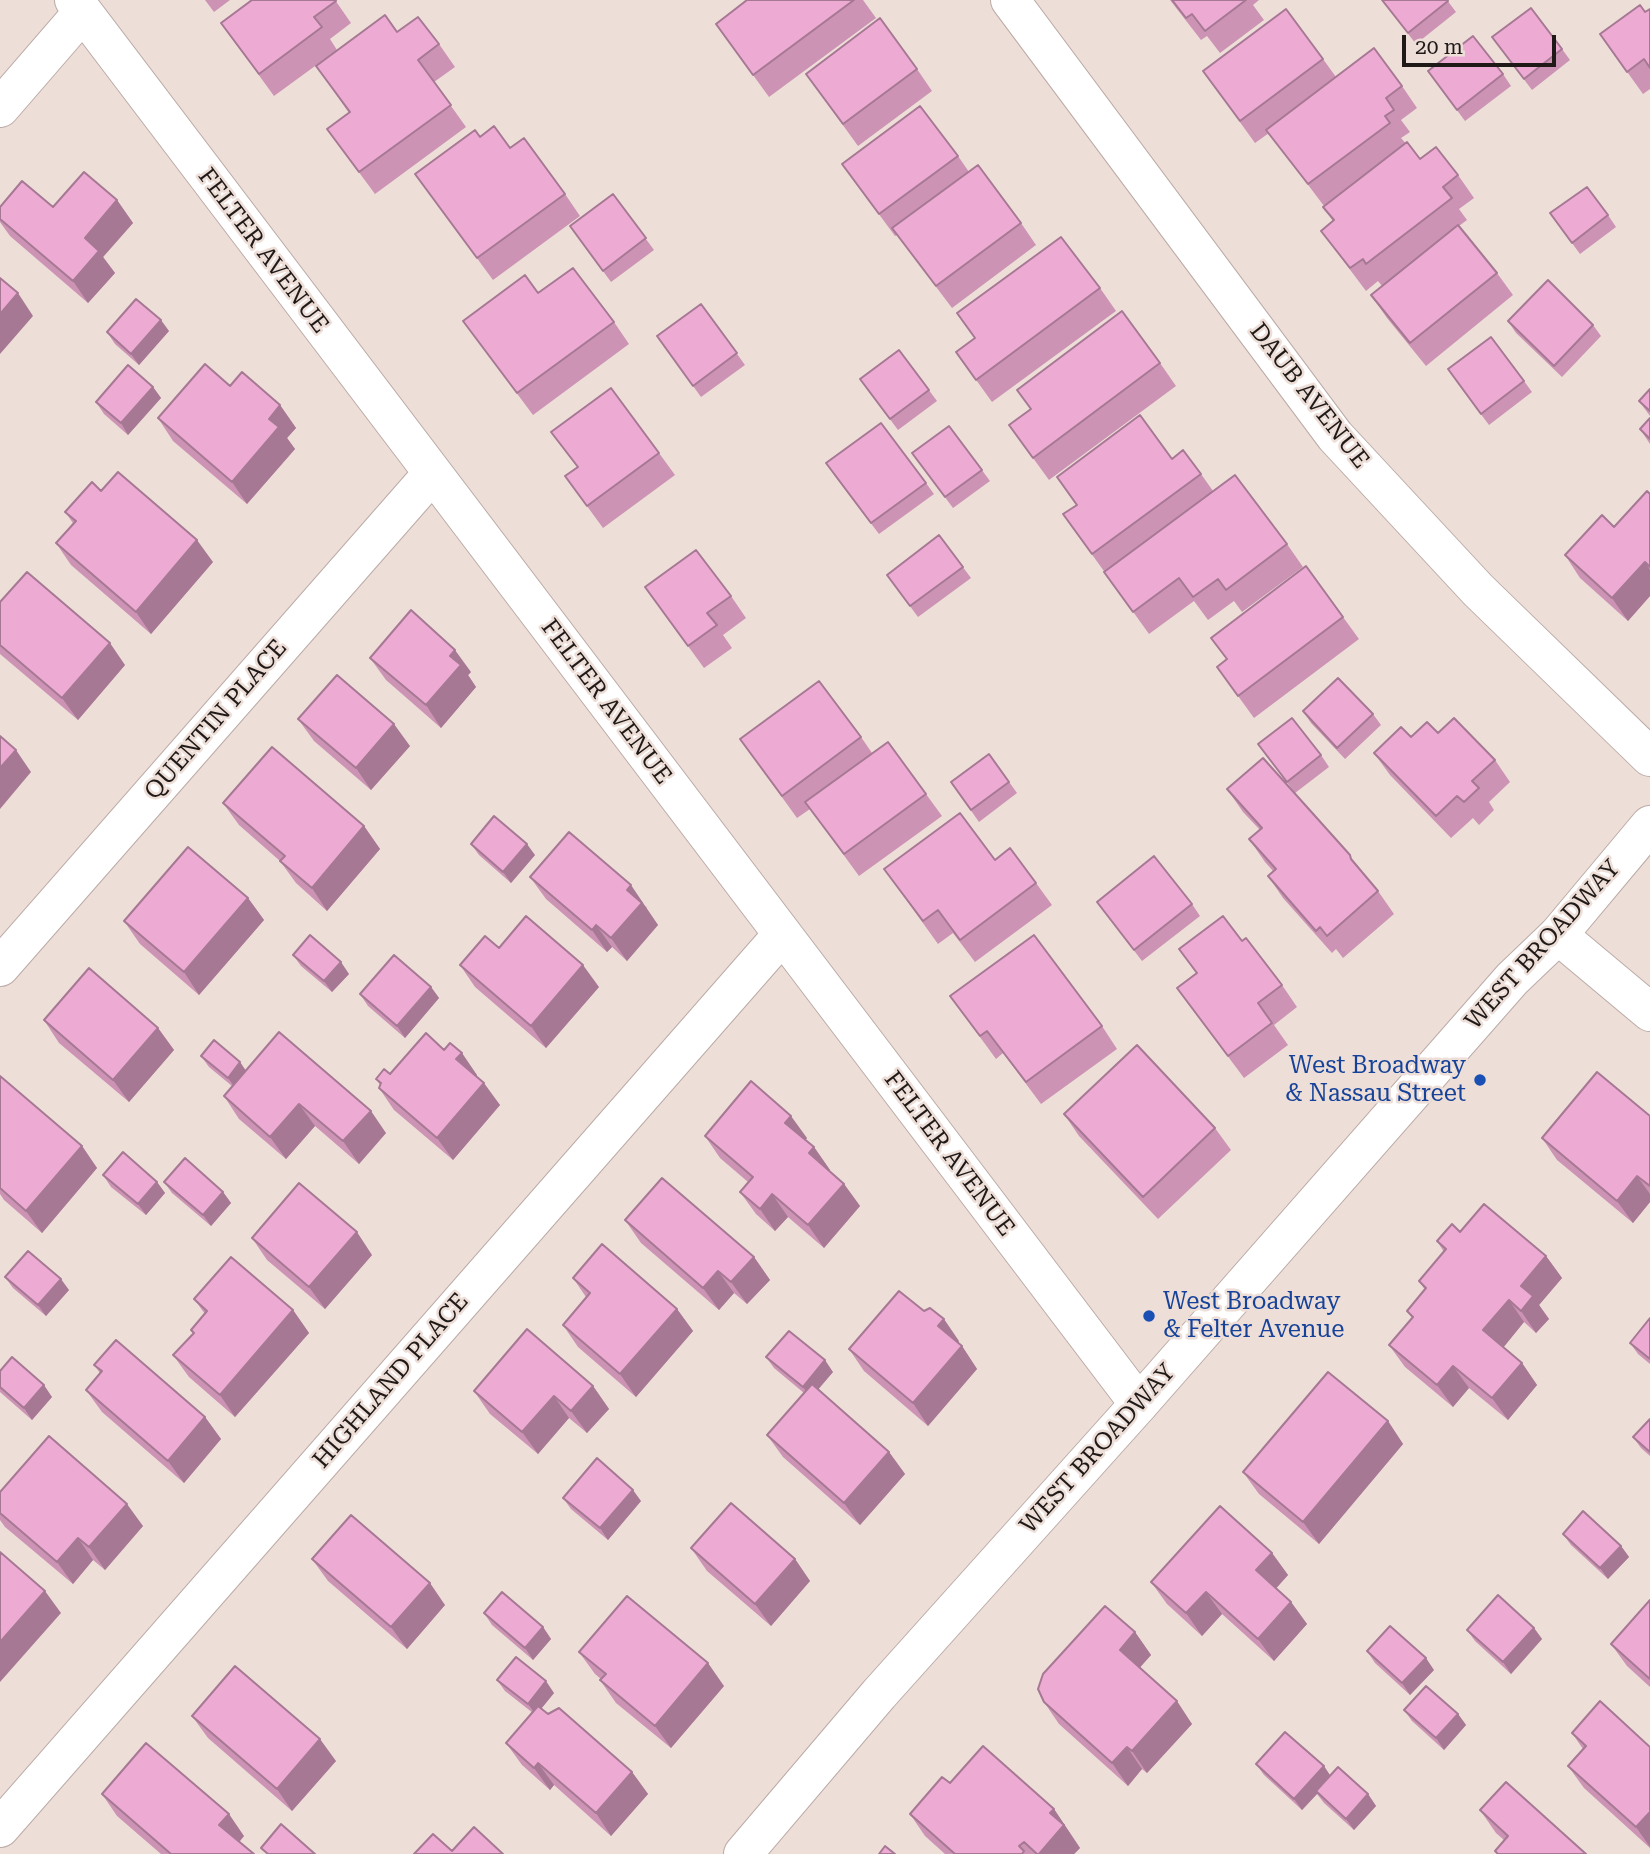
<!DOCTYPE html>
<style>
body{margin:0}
#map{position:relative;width:1650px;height:1854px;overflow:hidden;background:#eeded8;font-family:"Roboto Serif",serif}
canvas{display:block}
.scale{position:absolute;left:1402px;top:35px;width:154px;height:32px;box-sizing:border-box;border:4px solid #1f1a18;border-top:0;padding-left:9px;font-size:21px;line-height:24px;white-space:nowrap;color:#1f1a18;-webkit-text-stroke:5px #eeded8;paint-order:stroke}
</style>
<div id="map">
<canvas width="1650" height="1854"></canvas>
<div class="scale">20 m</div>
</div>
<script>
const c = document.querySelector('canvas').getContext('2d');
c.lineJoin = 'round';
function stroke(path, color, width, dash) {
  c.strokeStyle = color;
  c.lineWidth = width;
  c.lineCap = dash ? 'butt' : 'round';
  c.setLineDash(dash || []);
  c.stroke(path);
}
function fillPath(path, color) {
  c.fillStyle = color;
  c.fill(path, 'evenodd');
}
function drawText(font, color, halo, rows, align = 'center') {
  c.font = font + ' "Roboto Serif",serif';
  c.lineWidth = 5;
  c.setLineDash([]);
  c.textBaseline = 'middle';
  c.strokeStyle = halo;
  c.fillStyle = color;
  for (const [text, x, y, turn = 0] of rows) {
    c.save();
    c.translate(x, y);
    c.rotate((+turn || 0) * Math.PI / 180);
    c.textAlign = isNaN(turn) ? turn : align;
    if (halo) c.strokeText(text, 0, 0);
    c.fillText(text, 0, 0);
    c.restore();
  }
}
const minor = new Path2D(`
 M74 0 1139 1404
 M1010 0 1335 436 1478 590 1650 757
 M0 108 83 12
 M1558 935 1650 1012
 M0 967 432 474
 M0 1828 782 935`);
const major = new Path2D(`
 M743 1854 879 1694 1139 1404 1512 979 1558 935 1650 825`);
stroke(minor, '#bbaba6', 40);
stroke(major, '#bbaba6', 40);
stroke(minor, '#fff', 38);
stroke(major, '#fff', 38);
fillPath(new Path2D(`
 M205 0H230L214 12Z
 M335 0 351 23 330 39 337 50 274 96 221 23Z
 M747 0H863L876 18 769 97 716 24Z
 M1170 0H1259L1253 5 1264 20 1220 53 1207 36 1201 40Z
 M1382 0H1447L1456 12 1416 44Z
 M1650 9V89L1643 94 1600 34 1645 12Z
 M397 32 439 44 455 67 434 82 466 127 375 194 327 129 349 113 316 66Z
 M1492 37 1562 49 1570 60 1532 90Z
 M1323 59 1336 77 1402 86 1417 108 1401 120 1410 132 1401 138 1420 159 1458 175 1474 198 1459 209 1467 220 1459 226 1497 273 1513 295 1426 366 1387 318 1371 295 1382 286 1378 281 1366 291 1321 231 1333 221 1323 207 1324 206 1269 133 1255 143 1203 71Z
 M917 69 932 91 858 146 806 74Z
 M1428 71 1503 74 1511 86 1465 121Z
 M480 137 510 148 565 194 580 216 493 280 415 174Z
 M958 156 969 172 1021 223 1036 245 952 308 897 235 895 236 842 164Z
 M613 194 654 250 611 282 570 226Z
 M117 200 133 223 103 257 115 273 88 303 10 236 0 222V207H53Z
 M1550 213 1608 215 1616 227 1580 254Z
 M1100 288 1116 311 992 402 956 352Z
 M538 293 614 322 629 344 533 415 463 321Z
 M701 304 745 365 701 397 657 336Z
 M1508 321 1593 325 1601 336 1562 377 1516 333Z
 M169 331 139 365 115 344 107 332Z
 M899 350 937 401 898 430 860 379Z
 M1160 363 1176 386 1049 480 1009 425 1031 409 1017 390Z
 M1456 381H1524L1532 392 1489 425Z
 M230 386 280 405 296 428 287 438 295 449 247 504 173 441 158 418Z
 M153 387 161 398 128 435 104 414 96 402Z
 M1650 389V416L1639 401Z
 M1650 418V444L1640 429Z
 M949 426 990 481 953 508 912 453Z
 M551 432 659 453 675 475 603 528 565 476 577 467Z
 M1172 459 1201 474 1213 491 1287 544 1303 567 1242 612 1234 601 1208 620 1194 601 1149 634 1063 514 1076 505 1057 477Z
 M834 475 926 483 934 494 879 534Z
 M1650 494V596L1628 621 1580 578 1565 555 1614 527Z
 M65 512 213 562 151 634 71 565 56 543 73 523Z
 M939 535 971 578 918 617 887 575Z
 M645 587 731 596 746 618 723 635 732 648 704 668Z
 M0 602 125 665 78 720 0 654Z
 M1343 617 1359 639 1254 718 1217 667 1227 660 1211 638Z
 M370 658 471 672 468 675 476 687 441 728 386 680Z
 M1303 711 1373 714 1381 725 1345 759 1311 723Z
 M298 719 410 746 371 790 314 741Z
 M1438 733 1495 760 1510 782 1489 802 1494 810 1479 825 1473 818 1451 838 1390 775 1374 753 1411 737Z
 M861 737 872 753 926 794 942 816 859 876 810 809 797 818 740 739Z
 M1258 744 1321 755 1329 767 1295 793Z
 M989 754 1017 793 979 822 951 782Z
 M1227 789 1363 874 1378 891 1394 914 1343 958 1336 949 1332 953 1283 898 1268 876 1273 871 1265 862 1249 839 1260 830 1243 812Z
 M223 803 364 826 380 849 327 911 296 883 280 861 239 825Z
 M471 844 535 855 511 883 479 855Z
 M995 860 1036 883 1052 905 975 962 953 933 938 944 884 869Z
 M530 877 647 907 646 908 658 925 627 961 612 947 607 952 546 899Z
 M248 898 264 920 199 995 140 944 124 921Z
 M1097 902 1192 904 1200 916 1142 961Z
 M499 948 599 987 546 1048 475 987 460 965Z
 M1179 949 1282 985 1297 1007 1274 1025 1288 1045 1244 1078 1177 988 1196 973Z
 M293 955 349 974 332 992 301 966Z
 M431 987 439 998 405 1038 368 1006 360 994Z
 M950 996 1102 1026 1117 1049 1041 1104 1003 1053 996 1059Z
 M44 1020 158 1028 174 1050 129 1102 59 1043Z
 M444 1050 477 1075 476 1077 500 1105 453 1160 394 1110 379 1088 380 1085 376 1079 390 1074Z
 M201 1056 240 1062 246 1071 386 1133 359 1164 315 1126 286 1159 239 1119 224 1096 232 1086 209 1067Z
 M0 1076 82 1146 97 1168 42 1233 4 1200 0 1194Z
 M1064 1114 1215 1128 1231 1150 1158 1219 1079 1136Z
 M1650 1116V1202L1633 1223 1557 1160 1542 1138Z
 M705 1136 807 1138 805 1140 814 1147 830 1170 829 1171 844 1184 860 1206 824 1248 788 1217 775 1231 756 1214 740 1192 748 1182 720 1158Z
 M103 1175 157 1182 165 1193 146 1215 111 1187Z
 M164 1182 223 1192 231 1203 211 1226 172 1193Z
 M625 1220 754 1257 770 1280 747 1304 734 1293 719 1310 641 1243Z
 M1460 1232 1546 1256 1562 1278 1539 1305 1549 1319 1536 1333 1524 1322 1503 1347 1522 1363 1537 1385 1508 1420 1469 1388 1453 1407 1405 1367 1389 1345 1412 1318 1407 1311 1425 1290 1419 1281 1444 1252 1437 1241Z
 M252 1238 372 1255 325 1309 267 1260Z
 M5 1277 69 1290 46 1316 13 1288Z
 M573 1278 677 1309 693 1331 636 1397 578 1347 563 1325 586 1297Z
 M194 1299 293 1310 309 1333 235 1417 189 1377 173 1355 193 1333 191 1330 205 1314Z
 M1650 1318V1364L1638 1354 1630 1343Z
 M959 1341 958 1343 962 1346 977 1369 928 1426 864 1371 849 1349Z
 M766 1357 833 1372 818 1389 889 1452 905 1474 860 1525 783 1457 767 1435 804 1393 774 1368Z
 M94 1365 205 1417 221 1439 184 1483 102 1412 86 1390 100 1373Z
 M0 1371 52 1397 32 1420 0 1392Z
 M593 1386 609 1409 587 1433 569 1418 538 1454 490 1414 474 1391Z
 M1650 1419V1456L1641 1448 1633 1437Z
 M1388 1421 1403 1444 1319 1544 1259 1494 1243 1472Z
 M0 1492 143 1526 105 1570 93 1560 73 1584 5 1527 0 1520Z
 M563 1498 641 1501 608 1540 571 1509Z
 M1563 1534 1621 1546 1629 1557 1608 1579 1571 1545Z
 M691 1548 795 1559 810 1581 771 1626 707 1571Z
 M1272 1553 1288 1575 1276 1588 1291 1602 1307 1624 1274 1661 1222 1614 1202 1636 1167 1604 1151 1582Z
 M312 1559 445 1605 407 1649 328 1581Z
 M1650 1600V1687L1627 1666 1611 1644Z
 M484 1613 543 1627 551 1639 533 1660 492 1625Z
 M1534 1628 1542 1639 1511 1674 1475 1641 1467 1630Z
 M1135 1632 1151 1655 1140 1667 1192 1724 1147 1773 1142 1769 1128 1786 1059 1724 1044 1702Z
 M1367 1651 1434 1670 1410 1695 1375 1663Z
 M579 1652 724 1686 671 1748 616 1703 600 1680 601 1679 595 1674Z
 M497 1680 554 1693 541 1709 632 1772 648 1794 611 1836 554 1785 550 1790 522 1765 506 1743 533 1713 505 1691Z
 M1404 1710 1458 1714 1466 1725 1444 1750 1412 1721Z
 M192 1716 336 1761 292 1811 208 1738Z
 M1572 1733 1650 1747V1848L1584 1788 1568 1766 1583 1749Z
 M1256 1764 1330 1775 1368 1794 1376 1806 1354 1830 1324 1803 1317 1794 1302 1810 1264 1775Z
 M950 1783 1054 1809 1080 1848 1074 1854H945L925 1836 910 1814Z
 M102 1794 244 1836 239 1842 254 1854H161L117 1816Z
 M1480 1810 1586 1854H1497L1495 1851 1504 1840 1496 1833Z`), '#cc93b5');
fillPath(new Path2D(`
 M117 200 133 223 103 257 115 273 88 303 73 281 85 238Z
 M18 293 33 316 0 354V314Z
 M161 320 169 331 139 365 131 354Z
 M153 387 161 398 128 435 121 423Z
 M280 405 296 428 287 438 295 449 247 504 232 482 269 419Z
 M197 540 213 562 151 634 136 612Z
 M1645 562 1650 570V596L1628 621 1612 598Z
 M110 643 125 665 78 720 62 698Z
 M455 650 471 672 468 675 476 687 441 728 426 705 450 656Z
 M394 724 410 746 371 790 356 768Z
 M16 750 31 772 0 809V768Z
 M364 826 380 849 327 911 312 888Z
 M527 844 535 855 511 883 503 872Z
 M631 885 658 925 627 961 611 938 627 890Z
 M248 898 264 920 199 995 184 972Z
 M596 925 612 947 607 952 592 930Z
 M341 962 349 974 332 992 324 981Z
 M583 965 599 987 546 1048 531 1026Z
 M431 987 439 998 405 1038 397 1026Z
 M158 1028 174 1050 129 1102 113 1080Z
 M462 1053 477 1075 472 1082 456 1059Z
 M240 1062 248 1074 236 1089 228 1078Z
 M484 1083 500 1105 453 1160 437 1138Z
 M299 1104 315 1126 286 1159 270 1137Z
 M371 1111 386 1133 359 1164 343 1141Z
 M791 1116 807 1138 801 1145 785 1123Z
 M82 1146 97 1168 42 1233 26 1211Z
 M814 1147 830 1170 825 1176 809 1153Z
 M1637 1176 1650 1194V1202L1633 1223 1617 1201Z
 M157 1182 165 1193 146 1215 138 1204Z
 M844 1184 860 1206 824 1248 808 1225Z
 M223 1192 231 1203 211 1226 203 1215Z
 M772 1194 788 1217 775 1231 760 1209Z
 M357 1232 372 1255 325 1309 309 1287Z
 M1546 1256 1562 1278 1539 1305 1549 1319 1536 1333 1521 1311V1286Z
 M754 1257 770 1280 747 1304 731 1282Z
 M718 1271 734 1293 719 1310 703 1288Z
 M61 1279 69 1290 46 1316 38 1305Z
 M1509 1300 1524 1322 1499 1353 1483 1330Z
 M677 1309 693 1331 636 1397 620 1374Z
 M293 1310 309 1333 235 1417 220 1395Z
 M944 1319 959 1341 953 1348 938 1326Z
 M962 1346 977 1369 928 1426 913 1403Z
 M825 1360 833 1372 811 1398 803 1387Z
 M1522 1363 1537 1385 1508 1420 1492 1398Z
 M1453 1366 1469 1388 1453 1407 1437 1385Z
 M44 1385 52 1397 32 1420 24 1408Z
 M593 1386 609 1409 587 1433 571 1411Z
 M554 1396 569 1418 538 1454 522 1432Z
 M205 1417 221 1439 184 1483 168 1461Z
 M1388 1421 1403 1444 1319 1544 1303 1522Z
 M889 1452 905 1474 860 1525 844 1503Z
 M633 1490 641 1501 608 1540 600 1528Z
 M127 1504 143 1526 105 1570 89 1547Z
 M78 1538 93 1560 73 1584 57 1562Z
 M1621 1546 1629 1557 1608 1579 1600 1568Z
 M1272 1553 1288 1575 1272 1593 1256 1570Z
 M795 1559 810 1581 771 1626 755 1604Z
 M430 1583 445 1605 407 1649 391 1627Z
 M45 1591 61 1613 0 1682V1642Z
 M1206 1592 1222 1614 1202 1636 1186 1613Z
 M1291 1602 1307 1624 1274 1661 1258 1639Z
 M543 1627 551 1639 533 1660 525 1648Z
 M1534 1628 1542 1639 1511 1674 1503 1662Z
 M1135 1632 1151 1655 1136 1672 1120 1650Z
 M1426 1658 1434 1670 1410 1695 1402 1683Z
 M708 1663 724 1686 671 1748 655 1726Z
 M546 1681 554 1693 536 1715 528 1704Z
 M1177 1701 1192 1724 1147 1773 1132 1751Z
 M1458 1714 1466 1725 1444 1750 1436 1738Z
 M320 1739 336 1761 292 1811 277 1789Z
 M1127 1747 1142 1769 1128 1786 1112 1763Z
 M538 1763 554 1785 550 1790 534 1768Z
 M1324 1766 1332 1778 1302 1810 1294 1799Z
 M632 1772 648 1794 611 1836 596 1813Z
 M1368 1794 1376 1806 1354 1830 1346 1819Z
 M1054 1809 1080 1848 1074 1854H1039L1050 1813Z
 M1650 1812V1847L1636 1827Z
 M229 1814 244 1836 235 1847 219 1825Z`), '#a67894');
const building = new Path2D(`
 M252 0H335L336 1 314 17 322 27 259 74 221 23Z
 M747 0H854L753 75 716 24Z
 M1172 0H1246L1205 31 1192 14 1186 18Z
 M1382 0H1447L1448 1 1408 33Z
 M1640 5 1645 12 1650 9V68L1644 59 1627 72 1600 34Z
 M1531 8 1562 49 1524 79 1492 37Z
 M1286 9 1323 59 1240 121 1203 71Z
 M385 15 397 32 418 17 439 44 418 60 451 105 359 172 327 129 350 112 316 66Z
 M880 18 917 69 843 124 806 74Z
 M1473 36 1503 74 1457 110 1428 71Z
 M1374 48 1402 86 1386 98 1394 110 1385 116 1390 123 1308 184 1266 130Z
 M920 106 958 156 879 214 842 164Z
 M494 126 510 148 524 138 565 194 477 258 415 174 475 130 480 137Z
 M1407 142 1420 159 1436 147 1458 175 1443 187 1452 198 1366 264 1363 259 1350 268 1321 231 1334 220 1323 207Z
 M978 165 1021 223 936 286 892 228Z
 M84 172 117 200 85 238 99 251 73 281 0 219V207L22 181 53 207Z
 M1587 187 1608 215 1572 243 1550 213Z
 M613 194 646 238 603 271 570 226Z
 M1458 225 1497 273 1410 343 1371 295Z
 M1061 237 1100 288 976 380 956 352 975 338 957 313Z
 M573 268 614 322 517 393 463 321 525 275 538 293Z
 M0 278 18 293 0 314Z
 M1548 280 1593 325 1554 366 1508 321Z
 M136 299 161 320 131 354 107 332Z
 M701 304 737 353 693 386 657 336Z
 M1122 311 1160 363 1033 458 1009 425 1031 409 1017 390Z
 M1491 337 1524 381 1481 414 1448 369Z
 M899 350 929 390 890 419 860 379Z
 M205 364 230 386 242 372 280 405 269 419 279 427 232 482 158 418Z
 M128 365 153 387 121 423 96 402Z
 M611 388 659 453 587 506 565 476 578 467 551 432Z
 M1650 389V411L1639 401Z
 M1140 415 1172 459 1183 450 1201 474 1092 554 1063 514 1077 505 1057 477Z
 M1650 418V439L1640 429Z
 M881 423 926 483 871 523 826 463Z
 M949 426 982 470 945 497 912 453Z
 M118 472 197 540 136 612 56 543 76 521 65 512 92 482 101 491Z
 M1235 475 1287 544 1226 590 1218 579 1193 597 1179 578 1133 612 1104 572Z
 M1647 491 1650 494V567L1645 562 1612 598 1565 555 1602 515 1614 527Z
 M939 535 963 567 910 606 887 575Z
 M696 550 731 596 707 613 717 625 688 646 645 587Z
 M1306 566 1343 617 1238 696 1217 667 1227 659 1211 638Z
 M27 572 110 643 62 698 0 645V602Z
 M411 610 455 650 450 656 461 665 426 705 370 658Z
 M337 675 394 724 356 768 298 719Z
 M1338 678 1373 714 1337 748 1303 711Z
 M819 681 861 737 782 796 740 739Z
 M1292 718 1321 755 1287 782 1258 744Z
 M1454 718 1495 760 1472 781 1479 788 1464 802 1457 796 1436 816 1374 753 1401 727 1411 737 1427 722 1438 733Z
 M0 736 16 750 0 768Z
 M888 742 926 794 844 854 805 802Z
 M272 747 364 826 312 888 280 861 285 856 223 803Z
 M989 754 1009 782 971 810 951 782Z
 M1263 758 1350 855 1351 859 1378 891 1327 936 1320 927 1316 931 1268 876 1276 869 1249 839 1262 828 1227 789Z
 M960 813 995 860 1010 848 1036 883 960 940 938 910 923 921 884 869Z
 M494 816 527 844 503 872 471 844Z
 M569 832 631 885 627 890 642 903 611 938 596 925 592 930 530 877Z
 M188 847 248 898 184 972 124 921Z
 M1154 856 1192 904 1134 950 1097 902Z
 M526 916 583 965 531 1026 460 965 485 936 499 948Z
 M1223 916 1242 941 1246 938 1282 985 1258 1003 1272 1023 1228 1056 1177 988 1197 973 1179 949Z
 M310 935 341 962 324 981 293 955Z
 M1034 935 1102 1026 1026 1082 987 1031 980 1036 950 996Z
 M394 955 431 987 397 1026 360 994Z
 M89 968 158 1028 113 1080 44 1020Z
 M279 1032 371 1111 343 1141 299 1104 270 1137 224 1096Z
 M426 1033 444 1050 450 1043 462 1053 456 1059 484 1083 437 1138 379 1088 381 1083 376 1079 384 1069 390 1074Z
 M214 1040 240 1062 228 1078 201 1056Z
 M1137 1045 1215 1128 1143 1197 1064 1114Z
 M1597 1072 1650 1116V1186L1637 1176 1617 1201 1542 1138Z
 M0 1076 82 1146 26 1211 0 1188Z
 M751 1081 791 1116 785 1123 814 1147 809 1153 844 1184 808 1225 772 1194 760 1209 740 1192 753 1177 705 1136Z
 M123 1152 157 1182 138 1204 103 1175Z
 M185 1158 223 1192 203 1215 164 1182Z
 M662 1178 754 1257 731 1282 718 1271 703 1288 625 1220Z
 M299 1183 357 1232 309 1287 252 1238Z
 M1484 1204 1546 1256 1521 1286 1533 1296 1521 1311 1509 1300 1483 1330 1522 1363 1492 1398 1453 1366 1437 1385 1389 1345 1413 1317 1407 1311 1426 1288 1419 1281 1446 1249 1437 1241 1452 1224 1460 1232Z
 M602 1244 677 1309 620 1374 563 1325 590 1293 573 1278Z
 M28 1251 61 1279 38 1305 5 1277Z
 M231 1257 293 1310 220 1395 173 1355 194 1333 191 1330 207 1311 194 1299Z
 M899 1291 924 1311 930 1308 944 1319 938 1326 962 1346 913 1403 849 1349Z
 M1650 1318V1359L1630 1343Z
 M527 1329 593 1386 571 1411 554 1396 522 1432 474 1391Z
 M789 1331 825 1360 803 1387 766 1357Z
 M116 1340 205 1417 168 1461 86 1390 102 1371 94 1365Z
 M12 1357 44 1385 24 1408 0 1387V1371Z
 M1328 1372 1388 1421 1303 1522 1243 1472Z
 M812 1384 889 1452 844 1503 767 1435Z
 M1650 1419V1452L1633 1437Z
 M49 1436 127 1504 89 1547 78 1538 57 1562 0 1513V1492Z
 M597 1458 633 1490 600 1528 563 1498Z
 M731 1503 795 1559 755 1604 691 1548Z
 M1220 1506 1272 1553 1256 1570 1291 1602 1258 1639 1206 1592 1186 1613 1151 1582Z
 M1583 1511 1621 1546 1600 1568 1563 1534Z
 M351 1515 430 1583 391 1627 312 1559Z
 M0 1552 45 1591 0 1642Z
 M502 1592 543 1627 525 1648 484 1613Z
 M1498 1595 1534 1628 1503 1662 1467 1630Z
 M627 1596 708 1663 655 1726 600 1680 606 1674 579 1652Z
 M1650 1600V1679L1611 1644Z
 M1105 1606 1135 1632 1120 1650 1177 1701 1132 1751 1127 1747 1112 1763 1044 1702 1038 1689 1043 1674Z
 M1390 1626 1426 1658 1402 1683 1367 1651Z
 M516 1657 546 1681 528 1704 497 1680Z
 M235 1666 320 1739 277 1789 192 1716Z
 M1426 1686 1458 1714 1436 1738 1404 1710Z
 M1600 1701 1650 1747V1812L1636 1827 1568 1766 1586 1746 1572 1733Z
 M538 1706 548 1714 559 1708 632 1772 596 1813 538 1763 534 1768 506 1743Z
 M1285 1732 1324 1766 1294 1799 1256 1764Z
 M146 1743 229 1814 219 1825 254 1854H171L102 1794Z
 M983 1746 1054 1809 1050 1813 1064 1825 1039 1854H1037L1024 1842 1019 1846 1024 1851 1022 1854H955L910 1814 942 1777 950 1783Z
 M1338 1767 1368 1794 1346 1819 1316 1791Z
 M1506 1782 1586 1854H1498L1495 1851 1508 1836 1480 1810Z
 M281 1824 315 1854H268L261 1848Z
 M474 1827 503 1854H414L433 1834 452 1851Z
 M885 1846 895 1854H879Z`);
fillPath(building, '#edabd3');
stroke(building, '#a67894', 2);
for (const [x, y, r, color] of [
 [1480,1080,7,"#1a4fb4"],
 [1149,1316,7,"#1a4fb4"]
]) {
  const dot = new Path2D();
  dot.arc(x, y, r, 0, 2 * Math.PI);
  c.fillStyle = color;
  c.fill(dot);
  stroke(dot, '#eeded8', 2.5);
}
drawText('24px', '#1f1a18', '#eeded8', [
 ["FELTER AVENUE",263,251,53],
 ["DAUB AVENUE",1309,396,52],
 ["FELTER AVENUE",606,702,53],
 ["QUENTIN PLACE",216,720,-49],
 ["WEST BROADWAY",1543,945,-48],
 ["FELTER AVENUE",949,1154,53],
 ["HIGHLAND PLACE",391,1381,-49],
 ["WEST BROADWAY",1098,1449,-48]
]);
drawText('24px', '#164399', '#eeded8', [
 ["West Broadway",1466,1066],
 ["& Nassau Street",1466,1094],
 ["West Broadway",1163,1302,"left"],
 ["& Felter Avenue",1163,1330,"left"]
], 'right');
</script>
